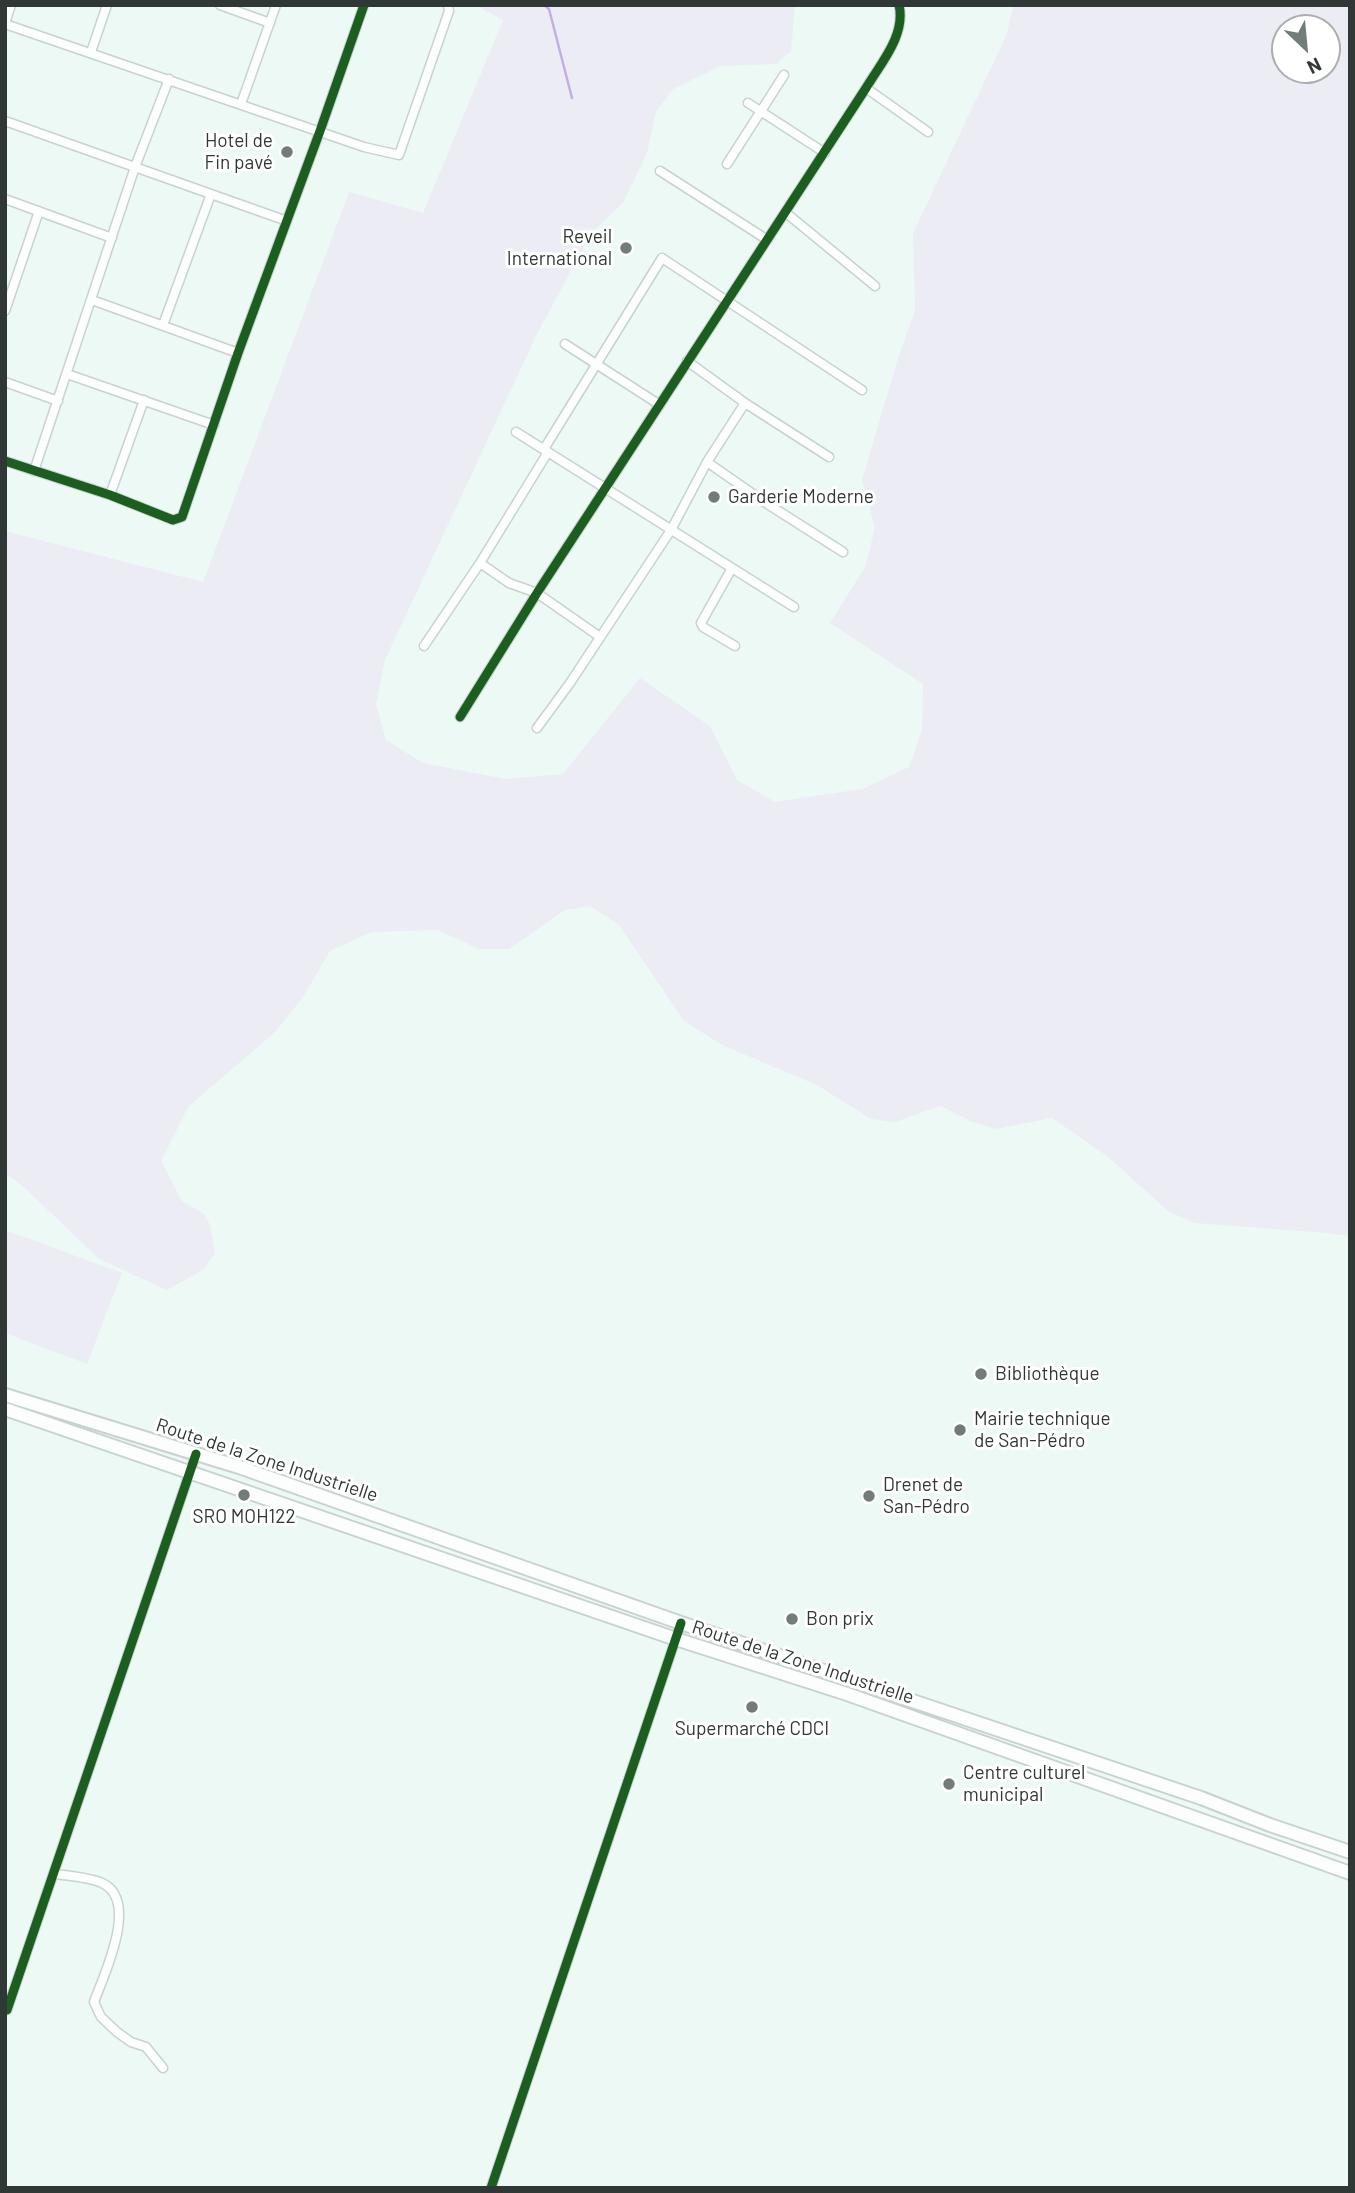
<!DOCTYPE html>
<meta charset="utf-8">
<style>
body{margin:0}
#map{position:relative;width:1355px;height:2193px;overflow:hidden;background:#edf9f5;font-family:Barlow,sans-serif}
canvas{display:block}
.frame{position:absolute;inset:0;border:7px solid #303836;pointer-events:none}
.north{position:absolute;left:1271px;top:14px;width:70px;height:70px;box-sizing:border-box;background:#fff;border:2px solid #acafaf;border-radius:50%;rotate:154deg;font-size:19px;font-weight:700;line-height:28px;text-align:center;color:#303836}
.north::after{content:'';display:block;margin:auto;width:24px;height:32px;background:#727c79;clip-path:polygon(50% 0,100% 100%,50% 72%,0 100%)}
</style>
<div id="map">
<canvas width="1355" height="2193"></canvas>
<div class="frame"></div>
<div class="north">N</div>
</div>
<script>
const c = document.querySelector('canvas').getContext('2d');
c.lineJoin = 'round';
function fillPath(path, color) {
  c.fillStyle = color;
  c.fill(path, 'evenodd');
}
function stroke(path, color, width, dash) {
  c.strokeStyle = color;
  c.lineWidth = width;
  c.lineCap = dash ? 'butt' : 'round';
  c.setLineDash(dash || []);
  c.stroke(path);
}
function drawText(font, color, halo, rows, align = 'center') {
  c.font = font + ' Barlow,sans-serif';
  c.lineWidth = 6;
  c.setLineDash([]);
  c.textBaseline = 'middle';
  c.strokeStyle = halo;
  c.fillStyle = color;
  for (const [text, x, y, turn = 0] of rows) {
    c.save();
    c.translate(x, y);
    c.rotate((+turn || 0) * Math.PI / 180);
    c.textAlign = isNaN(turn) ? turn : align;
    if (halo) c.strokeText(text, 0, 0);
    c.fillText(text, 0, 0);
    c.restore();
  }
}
fillPath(new Path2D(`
 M475 5H795L791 51 776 64 721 66 673 89 656 112 647 153 623 203 592 232 536 336 385 660 376 704 386 740 423 763 506 779 563 774 640 678 710 726 737 780 775 802 862 789 909 767 922 730 923 684 830 623 865 567 875 528 862 480 898 358 915 310 913 233 1006 36 1014 5H1350V1236L1327 1233 1194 1223 1168 1211 1107 1156 1052 1118 996 1129 972 1122 940 1106 895 1122 871 1119 817 1085 722 1045 684 1021 619 925 590 906 565 910 509 949H479L438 930 372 932 330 951 303 997 276 1031 188 1107 161 1161 182 1201 204 1214 210 1225 215 1253 203 1270 167 1290 99 1259 25 1188 5 1173V531L203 582 349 192 423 213 503 20ZM1285 28H1327V70H1285Z
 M5 1230 122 1273 87 1364 5 1333Z`), '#ecedf4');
stroke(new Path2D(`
 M544 5 549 9 572 98`), '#c6ade3', 2.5);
const minor = new Path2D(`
 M220 5 270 23
 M5 23 11 5
 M5 24 364 147 399 155 449 11 448 5
 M91 52 107 5
 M866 88 928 132
 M748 103 825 153
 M241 104 276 5
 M5 121 287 221
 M727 164 784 75
 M660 171 766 239
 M5 199 112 238
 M785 212 875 286
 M92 300 238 353
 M5 311 39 211
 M163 325 211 194
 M565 344 660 405
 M687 361 745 403 829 457
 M67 374 214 425
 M5 382 58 401
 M516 432 794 607
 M544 449 662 258 862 390
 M5 461 110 495 173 520 182 517 238 353 320 131 364 5
 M707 462 769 505 843 552
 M34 471 135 167 169 79
 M110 495 144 400
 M480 563 509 583 537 593 600 637
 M732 568 701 623 703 627 735 646
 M424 646 480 563 548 452
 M460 717 537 593 866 88C881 63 906 35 899 5
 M537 728 570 683 671 530 707 462 745 403
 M55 1874C69 1876 89 1877 102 1883 140 1900 104 1975 94 2002L101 2017 117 2032 131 2042 146 2047 163 2068
 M7 2010 196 1454
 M491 2188 681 1623`);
const secondary = new Path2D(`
 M5 1395 239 1467 681 1623 1201 1798 1270 1825 1350 1852
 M5 1409 676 1639 847 1694 1350 1873`);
stroke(minor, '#c9d2d0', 11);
stroke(secondary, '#c9d2d0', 16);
stroke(minor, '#fcfefe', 8);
stroke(secondary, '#fcfefe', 12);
stroke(new Path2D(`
 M5 461 110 495 173 520 182 517 238 353 320 131 364 5
 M460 717 537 593 866 88C881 63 906 35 899 5
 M7 2010 196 1454
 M491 2188 681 1623`), '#1b5e20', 9);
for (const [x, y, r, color] of [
 [287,152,7,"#727c79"],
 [626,248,7,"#727c79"],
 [714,497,7,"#727c79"],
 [981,1374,7,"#727c79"],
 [960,1430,7,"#727c79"],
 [244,1495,7,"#727c79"],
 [869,1496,7,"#727c79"],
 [792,1619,7,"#727c79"],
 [752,1707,7,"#727c79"],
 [949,1784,7,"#727c79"]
]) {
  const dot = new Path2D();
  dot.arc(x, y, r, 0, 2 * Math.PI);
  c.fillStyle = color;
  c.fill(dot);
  stroke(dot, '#fff', 2.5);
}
drawText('19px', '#303836', '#fff', [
 ["Hotel de",273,141,"right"],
 ["Fin pavé",273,163,"right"],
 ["Reveil",612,237,"right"],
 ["International",612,259,"right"],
 ["Garderie Moderne",728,497],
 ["Bibliothèque",995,1374],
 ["Mairie technique",974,1419],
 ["de San-Pédro",974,1441],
 ["Drenet de",883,1485],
 ["San-Pédro",883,1507],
 ["SRO MOH122",244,1517,"center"],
 ["Bon prix",806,1619],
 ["Supermarché CDCI",752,1729,"center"],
 ["Centre culturel",963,1773],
 ["municipal",963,1795]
], 'left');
drawText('19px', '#303836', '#fff', [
 ["Route de la Zone Industrielle",267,1460,18],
 ["Route de la Zone Industrielle",803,1662,18]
]);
</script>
